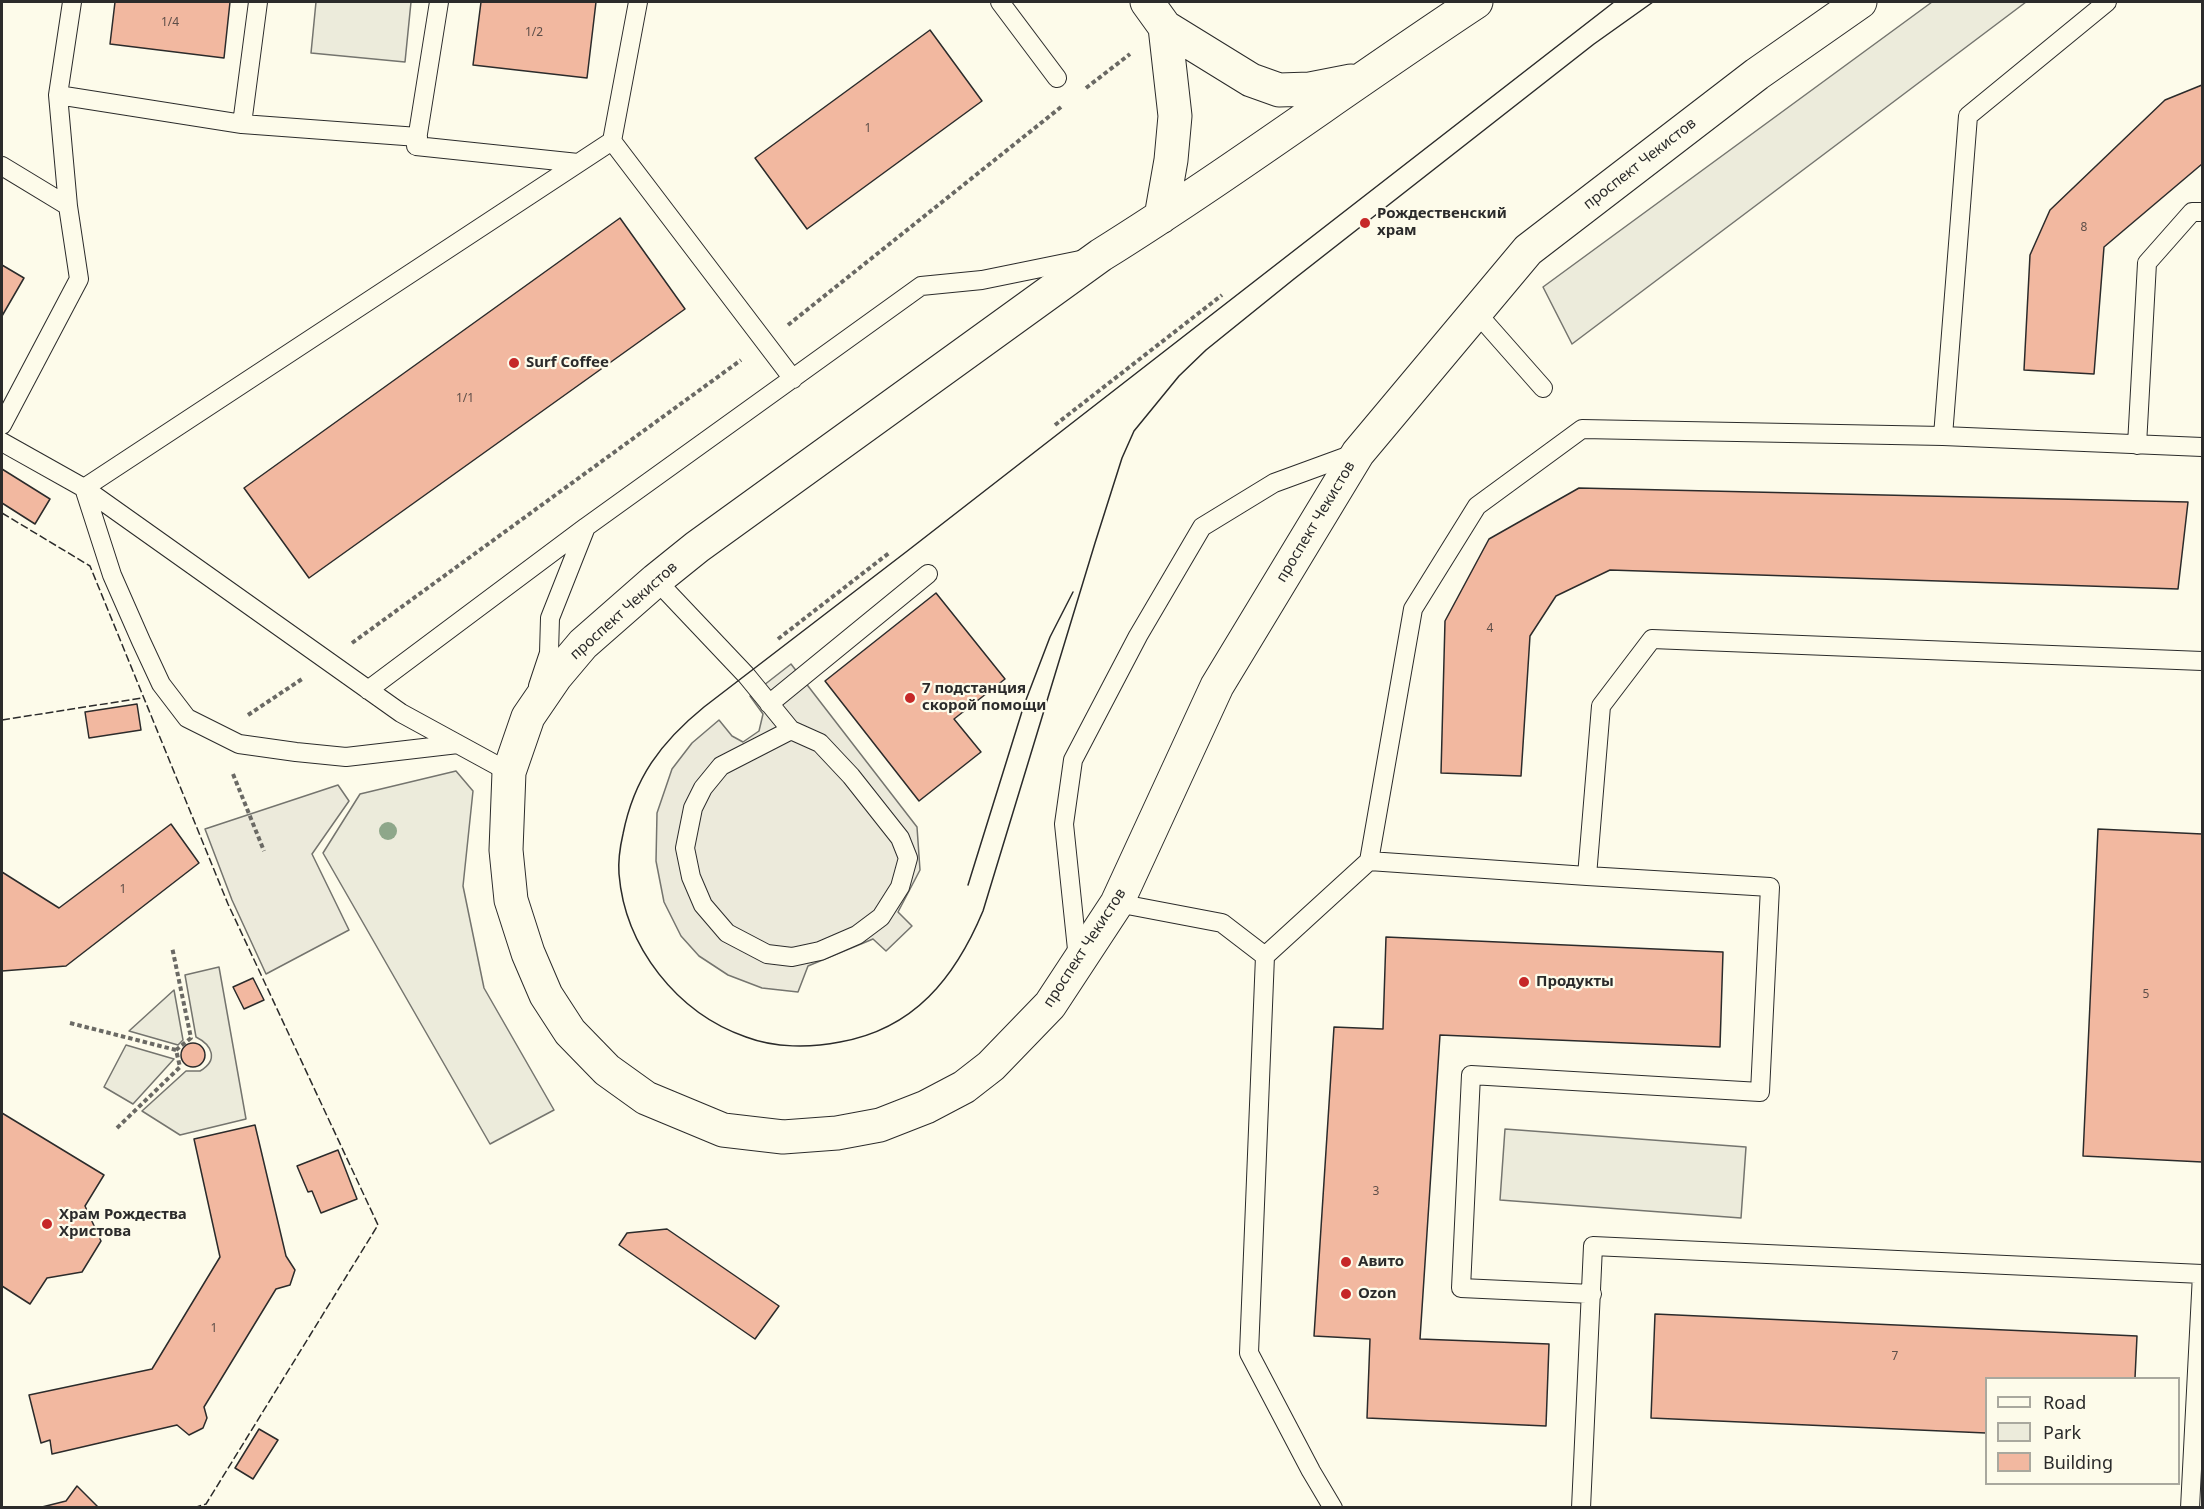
<!DOCTYPE html>
<meta charset="utf-8">
<style>
body{margin:0}
#map{position:relative;width:2204px;height:1509px;overflow:hidden;background:#fdfbea;font-family:"Noto Sans",sans-serif}
canvas{display:block}
.frame{position:absolute;inset:0;border:3px solid #2b2b2b;pointer-events:none}
.legend{position:absolute;left:1985px;top:1377px;width:195px;height:108px;box-sizing:border-box;background:#fdfbea;border:2px solid #a9a89e;margin:0;padding:8px 10px;list-style:none;font-size:18px;color:#2b2b2b}
.legend li{display:flex;align-items:center;gap:12px;height:30px}
.legend b{width:30px;border:2px solid #a9a89e}
</style>
<div id="map">
<canvas width="2204" height="1509"></canvas>
<div class="frame"></div>
<ul class="legend">
<li><b style="height:8px;background:#fdfbea"></b>Road</li>
<li><b style="height:16px;background:#ecebdb"></b>Park</li>
<li><b style="height:16px;background:#f2b8a0"></b>Building</li>
</ul>
</div>
<script>
const c = document.querySelector('canvas').getContext('2d');
c.lineJoin = 'round';
function fillPath(path, color) {
  c.fillStyle = color;
  c.fill(path, 'evenodd');
}
function stroke(path, color, width, dash) {
  c.strokeStyle = color;
  c.lineWidth = width;
  c.lineCap = dash ? 'butt' : 'round';
  c.setLineDash(dash || []);
  c.stroke(path);
}
function drawText(font, color, halo, rows, align = 'center') {
  c.font = font + ' "Noto Sans",sans-serif';
  c.lineWidth = 4.5;
  c.setLineDash([]);
  c.textBaseline = 'middle';
  c.strokeStyle = halo;
  c.fillStyle = color;
  for (const [text, x, y, turn = 0] of rows) {
    c.save();
    c.translate(x, y);
    c.rotate((+turn || 0) * Math.PI / 180);
    c.textAlign = isNaN(turn) ? turn : align;
    if (halo) c.strokeText(text, 0, 0);
    c.fillText(text, 0, 0);
    c.restore();
  }
}
const green = new Path2D(`
 M316 2H411L405 62 311 53Z
 M1932 2H2026L1572 344 1543 287Z
 M456 771 473 791 463 886 484 988 554 1110 490 1144 323 853 360 794Z
 M219 967 246 1119 180 1135 142 1111 186 1071H200C219 1060 212 1045 196 1037L185 975Z
 M174 990 183 1040 178 1045 129 1031Z
 M126 1045 174 1059 133 1104 104 1087Z
 M1505 1129 1746 1147 1741 1218 1500 1200Z`);
fillPath(green, '#ecebdb');
stroke(green, '#74746e', 1.5);
const parking = new Path2D(`
 M791 664 917 827 920 870 898 912 912 926 886 951 873 939 808 966 798 992 762 988 728 975 699 956 681 936 664 902 656 861 657 813 672 769 692 743 719 720 732 736 743 742 759 731 763 714 750 696Z
 M338 785 349 801 312 854 349 930 266 974 232 900 205 829Z`);
fillPath(parking, '#eceadb');
stroke(parking, '#74746e', 1.5);
const building = new Path2D(`
 M115 2H230L224 58 110 44Z
 M481 2H596L587 78 473 65Z
 M930 30 982 101 807 229 755 158Z
 M2202 85V164L2104 247 2094 374 2024 370 2030 255 2050 210 2165 100Z
 M620 218 685 309 309 578 244 488Z
 M2 265 24 278 2 316Z
 M2 469 50 499 35 524 2 503Z
 M1579 488 2188 502 2178 589 1610 570 1556 596 1530 636 1521 776 1441 773 1445 621 1489 539Z
 M936 593 1005 679 954 719 981 752 919 801 825 681Z
 M137 704 141 730 89 738 85 712Z
 M171 824 199 863 66 966 2 971V872L59 908Z
 M2098 829 2202 834V1162L2083 1156Z
 M1386 937 1723 952 1720 1047 1440 1035 1420 1339 1549 1344 1546 1426 1367 1418 1370 1339 1314 1336 1334 1027 1383 1029Z
 M253 978 264 1000 244 1009 233 987Z
 M181 1055a12 12 0 1 1 24 0a12 12 0 1 1-24 0Z
 M2 1113 104 1175 85 1206 101 1241 82 1272 47 1278 30 1304 2 1286Z
 M255 1125 286 1256 295 1270 290 1285 276 1289 204 1407 207 1418 203 1428 189 1435 177 1425 52 1454 50 1440 41 1443 29 1395 152 1369 220 1257 194 1139Z
 M338 1150 357 1199 321 1213 312 1191 308 1192 297 1166Z
 M667 1229 779 1306 755 1339 619 1245 627 1233Z
 M1655 1314 2137 1336 2135 1378H1986V1433L1651 1418Z
 M259 1429 278 1440 253 1479 235 1468Z
 M77 1486 99 1508H38L66 1501Z`);
fillPath(building, '#f2b8a0');
stroke(building, '#2b2b2b', 1.5);
const service = new Path2D(`
 M439 2 416 146 578 163
 M1000 2 1057 78
 M58 95 72 2
 M242 124 258 2
 M612 141 638 2
 M2 166 68 206
 M1475 311 1543 388
 M2 425 79 279 68 206 58 95 242 124 418 137
 M1943 436 1968 116 2107 2
 M2 442 84 488 401 713 509 772
 M2137 445 2147 263 2192 212H2202
 M656 580 746 675 791 730 721 766 703 788 693 808 685 848 691 877 703 905 727 933 767 954 792 957 820 951 857 935 881 917 900 887 908 858 900 838 851 776 820 743 791 730
 M538 686 549 653 550 618 586 527 921 286 982 280 1085 259
 M368 690 586 527
 M769 704 928 574
 M458 744 346 757 296 752 239 744 187 718 161 684 141 641 112 575 84 488 612 141 793 379
 M1369 861 1587 876 1601 706 1652 639 2202 661
 M1587 876 1770 887 1760 1092 1471 1075 1461 1288 1592 1294
 M1117 903 1222 923 1265 956 1249 1353 1311 1471 1333 1508
 M1265 956 1369 861 1413 609 1477 506 1582 429 1943 436 2202 447
 M1078 959 1064 824 1073 760 1138 636 1202 527 1274 483 1356 453
 M1581 1508 1593 1246 2202 1274
 M2190 1508 2202 1274`);
const secondary = new Path2D(`
 M1147 2 1165 27 1251 80 1279 90 1310 89 1351 81
 M1476 2C1350 85 1229 175 1101 255L697 547 656 580 583 644 556 676 528 717 509 772 506 850 511 900 528 953 546 995 570 1032 607 1070 646 1098 723 1130 783 1137 837 1133 880 1125 926 1107 964 1087 991 1066 1050 1005 1117 903 1217 686 1358 453 1528 250 1757 74 1860 2
 M1161 217 1171 160 1175 116 1165 27`);
stroke(service, '#2b2b2b', 20);
stroke(secondary, '#2b2b2b', 35);
stroke(new Path2D(`
 M1086 88 1130 54
 M788 325 1061 107
 M1055 425 1222 295
 M778 639 889 553
 M352 643 741 360
 M248 715 302 679
 M233 774 264 851
 M70 1023 176 1050
 M117 1128 180 1067 176 1050 191 1038 172 947`), '#6a6964', 4, [4.5, 3]);
stroke(service, '#fdfbea', 18);
stroke(secondary, '#fdfbea', 33);
stroke(new Path2D(`
 M1614 2 906 552 704 707C661 742 634 778 623 834 620 847 618 861 619 874 625 947 677 1013 746 1037 775 1048 810 1048 840 1042 914 1029 955 978 983 911L1095 543 1122 458 1134 431 1179 376 1206 350 1294 279 1594 44 1653 2
 M968 885 1024 705 1050 637 1073 592`), '#2b2b2b', 1.5);
stroke(new Path2D(`
 M2 513 90 566 228 904 378 1225 206 1504 193 1508
 M2 720 142 698`), '#2b2b2b', 1.5, [8, 3]);
c.fillStyle = '#8ea78a';
for (const [x, y] of [
 [388,831]
]) {
  c.beginPath();
  c.arc(x, y, 9, 0, 2 * Math.PI);
  c.fill();
}
for (const [x, y, r, color] of [
 [1365,223,6,"#c62828"],
 [514,363,6,"#c62828"],
 [910,698,6,"#c62828"],
 [1524,982,6,"#c62828"],
 [47,1224,6,"#c62828"],
 [1346,1262,6,"#c62828"],
 [1346,1294,6,"#c62828"]
]) {
  const dot = new Path2D();
  dot.arc(x, y, r, 0, 2 * Math.PI);
  c.fillStyle = color;
  c.fill(dot);
  stroke(dot, '#fdfbea', 2);
}
drawText('12px', '#5d4e48', null, [
 ["1/4",170,23],
 ["1/2",534,33],
 ["1",868,129],
 ["8",2084,228],
 ["1/1",465,399],
 ["4",1490,629],
 ["1",123,890],
 ["5",2146,995],
 ["3",1376,1192],
 ["1",214,1329],
 ["7",1895,1357]
]);
drawText('15px', '#2b2b2b', '#fdfbea', [
 ["проспект Чекистов",1640,164,-38],
 ["проспект Чекистов",1316,522,-59],
 ["проспект Чекистов",624,611,-42],
 ["проспект Чекистов",1085,948,-57]
]);
drawText('bold 15px', '#2b2b2b', '#fdfbea', [
 ["Рождественский",1377,214],
 ["храм",1377,231],
 ["Surf Coffee",526,363],
 ["7 подстанция",922,689],
 ["скорой помощи",922,706],
 ["Продукты",1536,982],
 ["Храм Рождества",59,1215],
 ["Христова",59,1232],
 ["Авито",1358,1262],
 ["Ozon",1358,1294]
], 'left');
</script>
